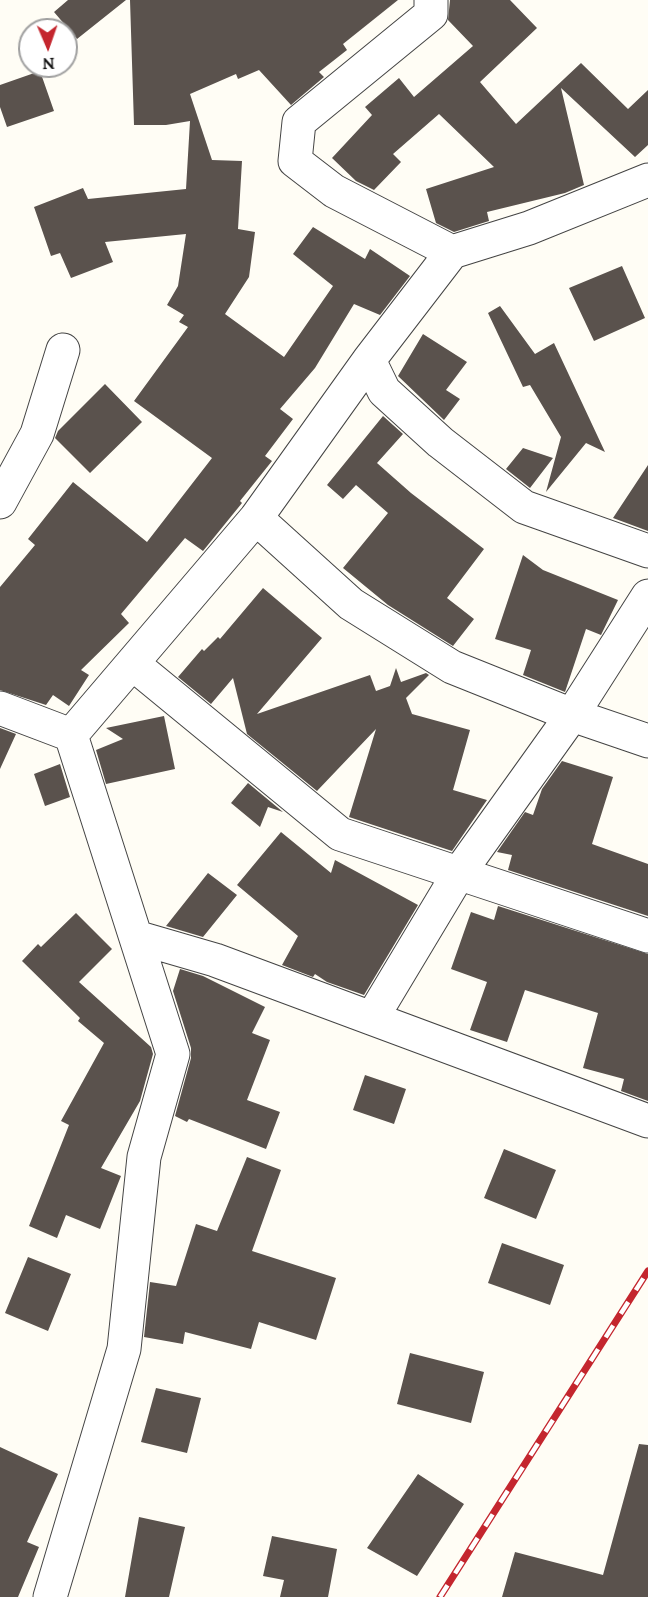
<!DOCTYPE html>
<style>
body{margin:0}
#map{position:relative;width:648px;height:1597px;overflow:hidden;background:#fffdf5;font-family:Lora,serif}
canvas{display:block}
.north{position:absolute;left:18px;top:18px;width:60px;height:60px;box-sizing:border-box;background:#fff;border:2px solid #a0a0a0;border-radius:50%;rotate:178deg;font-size:16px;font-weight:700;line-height:24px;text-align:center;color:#111}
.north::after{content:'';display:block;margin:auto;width:21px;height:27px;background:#c4262e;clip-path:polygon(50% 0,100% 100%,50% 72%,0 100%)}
</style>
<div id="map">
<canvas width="648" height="1597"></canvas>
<div class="north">N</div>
</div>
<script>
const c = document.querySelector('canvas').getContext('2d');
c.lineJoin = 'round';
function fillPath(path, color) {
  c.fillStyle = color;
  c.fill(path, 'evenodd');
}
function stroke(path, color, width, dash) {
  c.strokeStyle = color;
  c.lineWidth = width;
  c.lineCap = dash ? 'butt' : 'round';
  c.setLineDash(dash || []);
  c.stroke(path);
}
fillPath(new Path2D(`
 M68 0H126L77 39 54 12Z
 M130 0H398L343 44 347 50 319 72 324 77 291 105 259 70 238 79 236 74 190 94 212 160 242 161 238 229 255 232 249 277 225 314 284 357 333 286 293 254 313 227 365 259 370 249 410 276 380 315 354 304 315 368 280 409 293 419 265 456 272 461 240 501 242 503 203 551 185 538 121 614 129 623 81 670 89 675 69 706 53 695 46 705 0 690V587L35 545 28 539 73 482 147 542 212 458 134 401 188 327 179 322 184 315 167 305 178 286 186 234 105 242 113 262 71 278 60 253 51 256 34 207 83 188 88 199 186 189 190 121 166 125H134Z
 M450 0H510L537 28 480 82 516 124 581 63 628 109 648 90V145L635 157 561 88 584 185 565 193 487 212 489 221 454 232 436 223 426 189 494 167 439 114 393 154 401 162 374 190 356 181 332 158 372 115 365 107 399 78 414 97 473 46 448 20Z
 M40 71 54 111 7 127 0 107V85Z
 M622 266 645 318 594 341 569 288Z
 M500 306 535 354 554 343 605 452 586 443 546 492 561 437 530 385 523 387 488 313Z
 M423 334 467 362 446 390 460 399 444 420 398 376Z
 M105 384 142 422 90 473 55 438 58 431Z
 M383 416 403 434 377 463 411 493 484 549 447 598 474 619 453 646 388 605 343 568 388 513 356 485 343 499 327 485Z
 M523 448 553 458 530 488 506 469Z
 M648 465V531L613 518Z
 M523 555 543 570 618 600 601 635 586 629 565 692 523 675 531 650 495 639Z
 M263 588 322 638 257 714 370 675 376 691 390 686 396 668 401 682 426 673 429 675 406 698 412 714 470 730 453 790 487 800 452 851 349 817 376 729 317 791 247 734 233 678 211 704 178 677 202 649 204 651 218 637 220 639Z
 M164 716 175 769 106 784 96 750 123 739 106 728Z
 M0 728 16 734 0 769Z
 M562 761 613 777 592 844 648 864V916L508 870 512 855 497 852 525 812 533 815 542 789Z
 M60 764 70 797 45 806 34 774Z
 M248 783 283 812 268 807 260 827 231 803Z
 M281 832 331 873 335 860 418 905 364 995 327 982 315 974 313 977 282 965 298 936 237 885Z
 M208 873 237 895 203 937 166 926Z
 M498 906 648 954V1101L621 1091 624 1079 583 1068 598 1013 525 990 507 1042 470 1030 487 982 451 969 471 912 494 920Z
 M76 913 112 949 79 982 151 1047 153 1054 140 1101 101 1168 121 1176 100 1229 66 1215 57 1238 29 1226 69 1125 61 1121 104 1043 78 1021 80 1018 22 961 38 944 41 947Z
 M180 969 203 976 265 1007 252 1033 270 1040 247 1100 280 1112 266 1149 189 1119 187 1122 175 1116 191 1058V1048L173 991Z
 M365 1075 406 1089 394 1124 353 1110Z
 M504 1149 556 1170 536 1219 484 1198Z
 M247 1157 281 1170 252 1251 336 1278 316 1340 259 1322 251 1349 185 1332 183 1344 144 1337 150 1282 176 1286 196 1224 217 1231Z
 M502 1243 564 1265 550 1305 488 1283Z
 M28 1257 71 1274 48 1331 5 1313Z
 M410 1353 484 1372 471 1423 397 1404Z
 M156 1388 201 1398 187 1453 141 1442Z
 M639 1444 648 1445V1597H502L515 1552 603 1575Z
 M0 1447 58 1474 27 1542 39 1547 18 1597H0Z
 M418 1474 464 1504 417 1576 367 1548Z
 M139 1517 185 1527 169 1597H125Z
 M272 1536 337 1549 328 1597H280L284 1580 263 1576Z`), '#5a524d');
const street = new Path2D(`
 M431 0V14L299 122 295 161 334 191 452 252
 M369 360 384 391 440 442 524 507 648 551
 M0 502 37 434 63 350
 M256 518 351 604 452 667 572 715 648 741
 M133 664 340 834 648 936
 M0 708 71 735
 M71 735 256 518 369 360 452 252 529 228 648 180
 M136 937 215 960 648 1121
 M372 1018 459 873 572 715 648 596
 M50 1597 124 1349 144 1157 173 1054 71 735`);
stroke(street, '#444', 35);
stroke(street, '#fff', 33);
const rail = new Path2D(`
 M440 1597 648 1271`);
stroke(rail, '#c4262e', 7);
stroke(rail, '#fff', 4.5, [14]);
</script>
